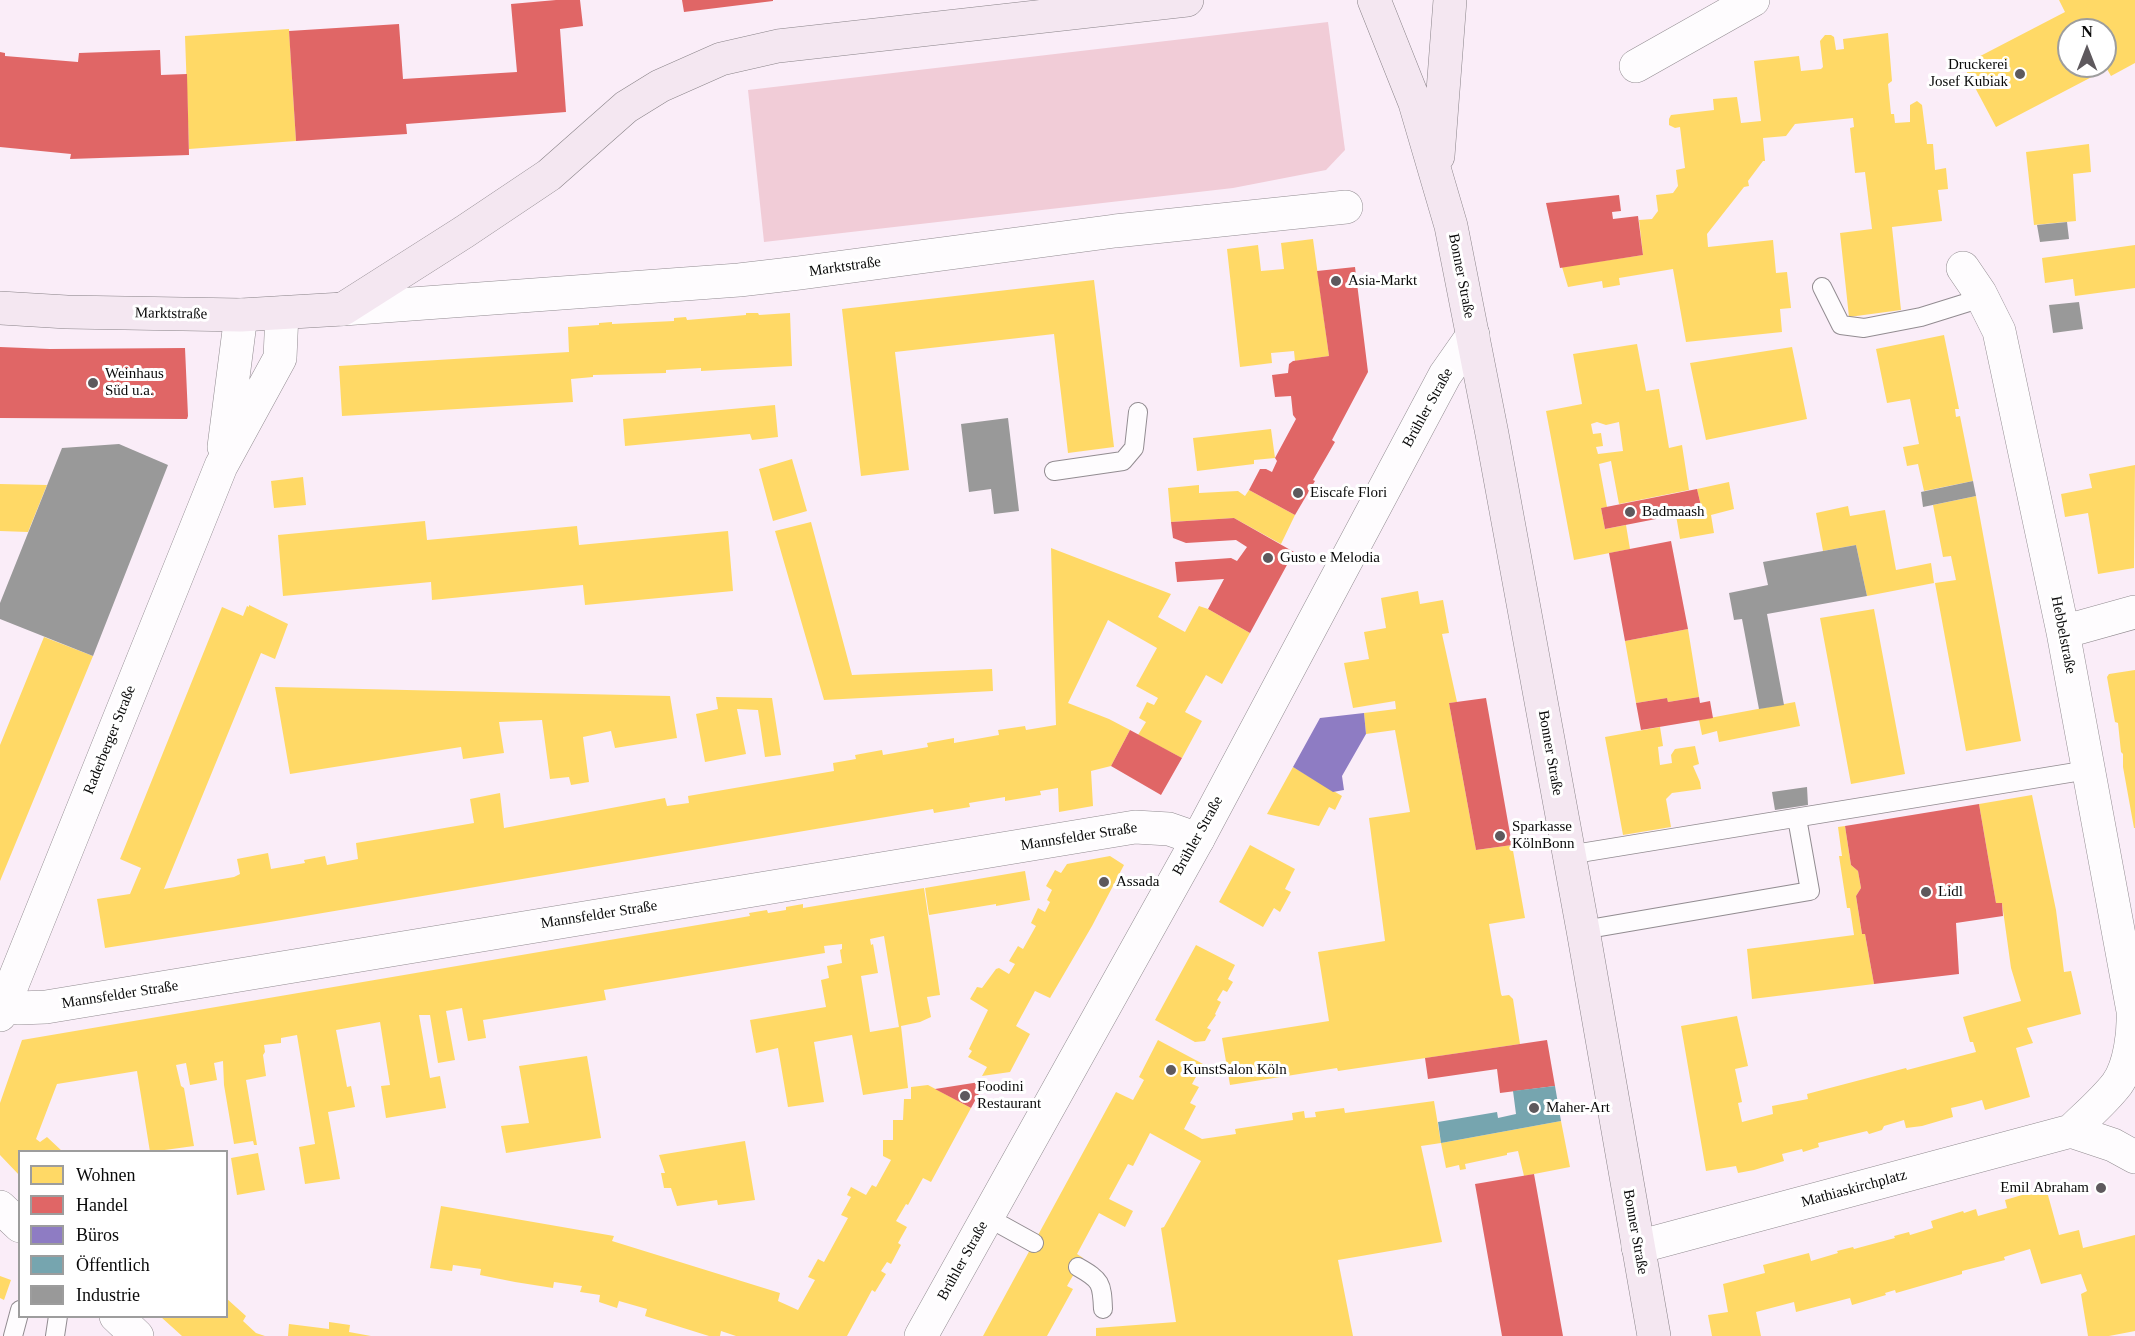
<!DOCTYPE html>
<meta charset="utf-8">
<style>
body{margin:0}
#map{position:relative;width:2135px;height:1336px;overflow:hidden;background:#faedf8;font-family:"Times New Roman",serif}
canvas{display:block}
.legend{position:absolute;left:18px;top:1150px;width:210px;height:168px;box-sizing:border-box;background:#fff;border:2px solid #9d9d9d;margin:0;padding:8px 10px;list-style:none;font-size:18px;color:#0a0a0a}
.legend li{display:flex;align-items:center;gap:12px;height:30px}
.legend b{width:30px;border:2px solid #9d9d9d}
.north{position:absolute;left:2057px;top:18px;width:60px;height:60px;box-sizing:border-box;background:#fff;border:2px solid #9d9d9d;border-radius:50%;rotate:0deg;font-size:16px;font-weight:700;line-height:24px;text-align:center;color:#0a0a0a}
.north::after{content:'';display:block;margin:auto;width:21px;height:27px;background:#5e595d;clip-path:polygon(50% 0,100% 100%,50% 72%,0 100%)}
</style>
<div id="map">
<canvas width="2135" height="1336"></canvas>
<ul class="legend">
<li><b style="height:16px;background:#ffd966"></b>Wohnen</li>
<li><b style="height:16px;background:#e06666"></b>Handel</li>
<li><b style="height:16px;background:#8e7cc3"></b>Büros</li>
<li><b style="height:16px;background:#76a5af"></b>Öffentlich</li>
<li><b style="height:16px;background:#999"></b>Industrie</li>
</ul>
<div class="north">N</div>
</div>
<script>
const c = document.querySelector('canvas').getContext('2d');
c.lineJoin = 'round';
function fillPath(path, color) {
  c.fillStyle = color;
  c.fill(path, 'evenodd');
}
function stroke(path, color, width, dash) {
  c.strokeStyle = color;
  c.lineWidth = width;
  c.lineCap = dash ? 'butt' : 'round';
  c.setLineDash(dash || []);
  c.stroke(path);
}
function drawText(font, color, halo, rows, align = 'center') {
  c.font = font + ' "Times New Roman",serif';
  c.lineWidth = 6;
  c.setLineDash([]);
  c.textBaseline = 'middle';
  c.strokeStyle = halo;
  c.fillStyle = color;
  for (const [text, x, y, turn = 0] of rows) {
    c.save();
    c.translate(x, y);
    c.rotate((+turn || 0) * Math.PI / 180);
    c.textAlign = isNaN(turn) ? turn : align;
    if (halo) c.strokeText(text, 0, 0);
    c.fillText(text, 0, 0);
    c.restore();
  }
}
fillPath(new Path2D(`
 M1328 22 1345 150 1326 170 1233 188 764 242 748 90Z`), '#f1ccd7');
fillPath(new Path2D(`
 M2059 0H2135V63L2111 76 2107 69 1996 127 1963 65 2065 12ZM2069 30H2105V66H2069Z
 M289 29 296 141 189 149 185 36Z
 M1888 33 1892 81 1888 84 1891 114H1894L1895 123 1910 122V105L1917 101 1922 105 1927 144H1933L1935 170 1946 168 1948 189 1938 190 1942 221 1892 227 1901 310 1849 317 1840 233 1872 229 1865 172 1855 173 1850 128 1854 127 1853 118 1795 124 1786 136 1763 138 1765 161H1763L1748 181 1749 186 1744 187 1707 234 1708 247 1773 240 1776 273 1787 272 1791 308 1780 309 1782 332 1686 342 1673 269 1619 278 1620 285 1603 288 1602 281 1568 287 1562 267 1643 255 1639 220 1652 219 1658 211 1656 195 1673 193 1678 186 1676 170 1685 168 1680 127 1675 128 1669 125V119L1671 115 1714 110 1713 99 1737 97 1741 123 1761 121 1754 61 1799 56 1801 71 1821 69 1823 67 1820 41 1825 35H1831L1834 37 1836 50 1844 49 1843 39Z
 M2089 144 2091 172 2073 174 2076 221 2034 225 2026 152Z
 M1313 239 1329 356 1295 361 1294 351 1271 353 1272 363 1240 367 1227 249 1258 245 1261 271 1284 269 1281 243Z
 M2135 245V288L2075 296 2073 279 2045 283 2042 258Z
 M1094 280 1114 447 1068 453 1054 334 895 352 909 470 861 476 842 309Z
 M746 313H758L759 315 790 313 792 366 701 371V368L666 370V373L593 375V377L571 379 573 402 342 416 339 366 569 352 568 327 599 325V323L612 322V324L674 321V318L686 317 687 320 746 315Z
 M1944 335 1959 409H1955L1956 417 1960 416 1973 481 1924 491 1918 464 1907 466 1903 447 1919 444 1910 399 1887 403 1876 349Z
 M1637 344 1646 391 1659 389 1669 448 1682 445 1689 490 1619 504 1611 461 1599 464 1607 507 1601 508 1605 529 1626 525 1630 549 1574 560 1546 411 1582 404 1573 354ZM1597 422 1606 425 1619 422 1623 451 1598 454 1596 447 1603 446 1601 433 1593 434 1591 424Z
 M1792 347 1807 419 1706 440 1690 363Z
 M775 405 778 437 752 440 750 434 625 446 623 419Z
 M1271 429 1275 458 1254 460V464L1197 471 1193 438Z
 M792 459 807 511 773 521 759 469Z
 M2135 465 2134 568 2098 574 2088 513 2065 517 2061 494 2092 488 2089 474Z
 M303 477 306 505 274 508 271 481Z
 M1729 482 1734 509 1711 515 1714 533 1680 539 1676 515 1702 510 1697 489Z
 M0 484 47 485 28 532 0 531Z
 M1199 485V493L1238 491 1245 496 1249 490 1295 515 1281 544 1234 518 1171 522 1168 488Z
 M1976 496 2021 741 1966 751 1935 583 1956 580 1951 556 1943 557 1933 505Z
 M1848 506 1850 516 1885 510 1896 570 1931 563 1934 583 1867 596 1856 545 1823 551 1816 513Z
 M425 521 427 540 577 526 579 545 728 531 733 591 585 605 583 585 432 600 431 582 283 596 278 535Z
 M811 522 852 675 992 669 993 691 824 700 775 531Z
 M1051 548 1171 594 1158 617 1185 632 1199 606 1208 609 1250 633 1222 684 1206 675 1185 712 1202 721 1182 758 1138 735 1146 722 1139 718 1147 702 1154 705 1158 698 1136 686 1157 648 1108 620 1068 703 1109 719 1130 730 1111 766 1091 771 1093 806 1059 812 1058 788 1040 791 1041 795 1005 801V797L969 803 970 807 934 813 933 809 264 923 105 948 97 899 130 894 141 868 120 859 222 607 243 616 247 606 249 607V605L288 624 275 659 261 653 164 889 234 877 240 874 237 859 268 853 271 869 305 863 304 860 325 856 327 865 358 859 356 843 474 823 470 799 500 793 504 828 665 798 667 806 689 803 688 796 834 771 833 763 856 759 855 755 882 750 883 755 928 747 927 743 954 738V743L999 735 998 730 1025 726 1026 730 1056 725Z
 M1418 591 1420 604 1443 600 1449 633 1442 634 1457 702 1449 703 1476 850 1512 845 1525 918 1489 924 1501 994 1502 996 1509 995 1513 999 1520 1044 1338 1071 1337 1068 1230 1085 1222 1038 1329 1021 1318 952 1385 941 1369 818 1410 812 1395 730 1366 734 1364 713 1396 709 1395 701 1353 708 1344 663 1369 659 1364 632 1386 628 1381 598Z
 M1874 609 1905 774 1851 784 1820 618Z
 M1688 629 1699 697 1668 702 1667 698 1636 703 1625 641Z
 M44 637 93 656 0 881V745Z
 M2135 670V828H2134L2123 767V754L2121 752 2118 723 2115 722 2107 677 2109 674Z
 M275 687 670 696 677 738 615 748 611 731 583 737 589 782 571 785 569 777 550 779 542 720 499 722 504 753 463 759 461 747 290 774Z
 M716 697 772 698 781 755 765 757 758 710 737 709 746 754 705 762 696 714 718 709Z
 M1795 702 1800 726 1719 742 1717 731 1702 735 1699 720Z
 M1660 727 1663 746 1658 747 1660 765 1672 763 1671 755 1675 749 1695 746 1699 764 1693 766 1700 782 1701 789 1672 793 1666 799 1671 827 1623 835 1605 737Z
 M1293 767 1342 796 1335 810 1329 807 1319 826 1267 814Z
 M2032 795 2056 910 2064 972 2071 971 2081 1014 2027 1028 2033 1043 2016 1048 2030 1097 1985 1110 1982 1100 1964 1105 1951 1108 1953 1117 1922 1126 1906 1128 1904 1120 1884 1126 1882 1130 1869 1134 1867 1131 1818 1143 1819 1147 1803 1152 1802 1149 1782 1154 1784 1161 1754 1170 1738 1173 1736 1166 1706 1171 1681 1026 1737 1016 1748 1066 1735 1069 1742 1102 1738 1103 1742 1122 1773 1114 1772 1106 1808 1099 1807 1094 1906 1068 1907 1070 1976 1052 1973 1042H1970L1963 1017 2021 1001 2011 968 2002 903H1996L1979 804Z
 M1845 826 1851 865 1858 871 1861 888 1856 896 1862 934H1865L1874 984 1752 999 1747 949 1854 935 1850 908H1847L1839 856H1842L1838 827Z
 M1250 845 1295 869 1285 889 1291 892 1280 912 1274 908 1263 927 1219 902Z
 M1110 856 1124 865 1092 926 1050 998 1035 991 1016 1026 1030 1034 1010 1072 982 1076 987 1067 968 1057 972 1051 969 1049 988 1010 970 999 977 987 982 988 996 969 999 968 1009 974 1015 964 1009 961 1018 946 1023 949 1036 926 1031 923 1038 908 1045 912 1050 902 1047 900 1052 890 1046 886 1055 870 1061 873 1067 864Z
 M1025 871 1030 900 996 906V904L929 915 925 888Z
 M924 888 940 995 927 997 931 1017 920 1022 901 1026 908 1088 863 1095 852 1035 814 1042 824 1102 788 1107 778 1048 756 1053 750 1020 826 1007 821 980 829 978 827 966 842 963 840 950 842 949V944L824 946 825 953 604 990 606 1000 483 1020 486 1038 468 1041 462 1008 446 1011 455 1060 438 1063 430 1015H419L430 1078 440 1076 446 1108 386 1118 381 1086 390 1085 380 1022 336 1030 347 1087 351 1086 355 1107 328 1112 340 1179 305 1184 299 1147 315 1144 297 1035 281 1038V1043L264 1045 265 1052 263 1055 266 1076 246 1080 257 1145H254L253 1141 234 1144 224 1085 223 1061 214 1063 217 1080 190 1085 186 1063 176 1065 181 1086 184 1088 194 1146 150 1152 137 1071 57 1084 36 1139 40 1142 47 1137 63 1152H20V1176L0 1155V1103L22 1040 733 919 750 916 749 913 767 910 768 913 786 910V907L803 904V908ZM884 936 899 1027 870 1032 861 976 878 973 873 944 871 945 870 939Z
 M1196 945 1235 965 1228 979 1233 982 1227 992 1223 990 1217 1000 1221 1002 1215 1014 1216 1015 1207 1028 1211 1030 1205 1041 1195 1042 1155 1020Z
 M1158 1040 1203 1064 1192 1084 1199 1087 1190 1103 1196 1106 1184 1129 1202 1139 1236 1134 1235 1129 1293 1120 1292 1113 1304 1111 1305 1118 1316 1117 1315 1112 1344 1108 1345 1113 1434 1101 1441 1143 1421 1146 1442 1242 1338 1260 1353 1336H1096V1328L1176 1322 1161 1228 1164 1227 1201 1161 1150 1133 1133 1166 1128 1164 1109 1199 1133 1211 1125 1227 1099 1213 1077 1254 1083 1258 1067 1286 1073 1289 1047 1336H983L1116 1092 1133 1100 1144 1080 1139 1077Z
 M587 1056 601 1138 506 1153 501 1126 529 1123 519 1066Z
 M928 1085 971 1108 931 1182 923 1178 908 1205 906 1204 896 1221 907 1227 898 1243 901 1245 891 1264 887 1262 881 1271 886 1274 875 1292 872 1290 847 1336H736L721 1331 720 1336H709L645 1316 647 1309 619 1301 617 1308 599 1302 600 1295 580 1292 582 1286 554 1282 553 1288 515 1282 480 1275 481 1269 453 1265 452 1271 430 1268 441 1206 614 1236 612 1241 780 1293 778 1301 798 1310 815 1280 808 1277 818 1259 824 1262 848 1218 841 1215 851 1197 847 1195 851 1187 866 1195 872 1185 876 1187 891 1160 883 1156V1140H893V1120H903L904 1099H911V1087Z
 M1561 1121 1570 1167 1524 1176 1518 1151 1507 1153V1155L1465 1164 1466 1169 1460 1170 1459 1165 1446 1168 1441 1143Z
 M745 1141 755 1200 718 1205 717 1200 677 1206 671 1188H664L661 1173H665L659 1155Z
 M258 1153 265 1190 237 1195 231 1158Z
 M2046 1188 2059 1235 2079 1230 2083 1248 2135 1235V1331L2109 1336H2088L2081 1294 2087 1291 2081 1274 2041 1284 2030 1249 2004 1257 2005 1260 1962 1271V1274L1896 1293 1895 1290 1885 1293 1886 1295 1852 1305 1850 1298 1796 1312 1794 1302 1756 1312 1761 1336H1712L1708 1315 1728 1312 1723 1284 1765 1273 1763 1265 1809 1253 1811 1261 1838 1253 1837 1251 1853 1247 1854 1249 1895 1238 1894 1236 1909 1232 1910 1235 1933 1228 1931 1221 1963 1211 1964 1213 1976 1209 1978 1216 1992 1212 2007 1208 2005 1200Z
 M0 1276 11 1280 4 1300 0 1298Z
 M226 1298 246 1316 243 1321 256 1333 265 1336H182L161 1317H226Z
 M329 1322 350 1325 349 1332 371 1336H288L289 1324 329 1329Z`), '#ffd966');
fillPath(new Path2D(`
 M556 0H580L583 26 560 29 566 112 406 124 407 134 296 141 289 31 399 24 403 79 517 72 511 4Z
 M682 0H773V1L684 12Z
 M160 50 161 75 187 74 189 155 70 159 71 154 0 147V52L5 53V56L78 62 79 53Z
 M1619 195 1621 211 1612 212 1613 219 1638 216 1643 255 1560 268 1546 203Z
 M1355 267 1368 372 1332 440 1335 442 1313 480 1315 481 1295 515 1249 490 1260 469H1266L1272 472 1277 461 1275 458 1296 419 1293 415 1291 396 1275 397 1272 375 1288 373 1289 364 1293 361 1329 356 1317 271Z
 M0 347 50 349 185 348 188 416 187 419 0 418Z
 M1697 489 1702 510 1605 529 1601 508Z
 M1234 518 1294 552 1250 633 1208 609 1224 579 1177 582 1175 562 1231 558 1237 561 1247 547 1236 540 1186 543 1173 538 1171 522Z
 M1671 541 1688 629 1625 641 1609 553Z
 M1699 697 1700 703 1710 701 1713 718 1641 730 1636 703 1667 698 1668 702Z
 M1486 698 1512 845 1476 850 1449 703Z
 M1130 730 1182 758 1161 795 1111 766Z
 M1979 804 1996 903H2002L2003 916 1956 923 1959 974 1874 984 1865 934H1862L1856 896 1861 888 1858 871 1851 865 1845 826Z
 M1547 1040 1555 1086 1500 1093 1497 1069 1428 1079 1425 1058Z
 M986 1081 971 1108 935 1089Z
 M1534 1174 1563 1336H1502L1475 1184Z`), '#e06666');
fillPath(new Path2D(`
 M1364 713 1366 734 1342 776 1344 790 1333 792 1293 767 1320 718Z`), '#8e7cc3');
fillPath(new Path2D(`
 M1555 1086 1561 1121 1441 1143 1438 1122 1497 1112 1498 1118 1516 1114 1513 1091Z`), '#76a5af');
fillPath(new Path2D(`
 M2067 222 2069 239 2040 242 2037 225Z
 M2079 302 2083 329 2053 333 2049 305Z
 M1008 418 1019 511 994 514 991 489 969 492 961 424Z
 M119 444 168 465 93 656 0 619V603L62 448Z
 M1973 481 1976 496 1923 507 1921 492Z
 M1856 545 1867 596 1767 614 1784 705 1759 709 1742 619 1734 620 1729 593 1768 585 1763 562Z
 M1807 787 1808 805 1775 810 1772 792Z`), '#999');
const service = new Path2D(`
 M1822 287 1841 325 1864 328 1921 317 1982 298
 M1054 471 1123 461 1134 448 1138 412
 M1568 855 2088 770
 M1583 930 1810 891 1797 818
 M987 1217 1034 1243
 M1078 1267C1101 1280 1102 1283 1103 1309
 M13 1336 20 1310
 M55 1336 58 1316`);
const minor = new Path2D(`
 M343 309 739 280 799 273 1115 231 1346 207
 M224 447 241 315
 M2063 632 2135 612
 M0 1006 19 1008 46 1007 1135 827 1169 829 1198 839
 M0 1015 221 466 280 358 282 313
 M2071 1131 2113 1145 2135 1157
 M0 1207 20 1226
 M1638 1247 2071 1131C2086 1116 2104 1101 2117 1084 2130 1066 2134 1032 2133 1011L2063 632 1999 331 1980 293 1963 268
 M116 1316 137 1336`);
const tertiary = new Path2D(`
 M1636 66 1753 0
 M921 1336 1198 839 1445 375 1473 335`);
const secondary = new Path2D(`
 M1374 0 1415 103 1451 226 1492 434 1583 930 1654 1336
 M1438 156 1450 0
 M0 308 67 312 241 315 343 309 464 232 549 175 626 107 660 86 721 59 778 46 1187 0`);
stroke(service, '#928c91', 20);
stroke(minor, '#928c91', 34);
stroke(tertiary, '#928c91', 34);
stroke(secondary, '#898388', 34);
stroke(service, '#fefcfe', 18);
stroke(minor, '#fefcfe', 33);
stroke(tertiary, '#fefcfe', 33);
stroke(secondary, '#f4e7f1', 33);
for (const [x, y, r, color] of [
 [2020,74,6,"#5e595d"],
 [1336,281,6,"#5e595d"],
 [93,383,6,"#5e595d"],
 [1298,493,6,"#5e595d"],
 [1630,512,6,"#5e595d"],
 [1268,558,6,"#5e595d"],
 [1500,836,6,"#5e595d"],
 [1104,882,6,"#5e595d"],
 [1926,892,6,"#5e595d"],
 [1171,1070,6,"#5e595d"],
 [965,1096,6,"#5e595d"],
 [1534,1108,6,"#5e595d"],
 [2101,1188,6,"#5e595d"]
]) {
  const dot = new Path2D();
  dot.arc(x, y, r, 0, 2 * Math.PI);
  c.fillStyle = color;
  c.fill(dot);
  stroke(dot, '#fff', 2);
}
drawText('15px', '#0a0a0a', '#fff', [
 ["Druckerei",2008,65,"right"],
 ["Josef Kubiak",2008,82,"right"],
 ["Asia-Markt",1348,281],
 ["Weinhaus",105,374],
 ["Süd u.a.",105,391],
 ["Eiscafe Flori",1310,493],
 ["Badmaash",1642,512],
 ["Gusto e Melodia",1280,558],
 ["Sparkasse",1512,827],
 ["KölnBonn",1512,844],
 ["Assada",1116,882],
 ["Lidl",1938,892],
 ["KunstSalon Köln",1183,1070],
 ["Foodini",977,1087],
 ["Restaurant",977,1104],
 ["Maher-Art",1546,1108],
 ["Emil Abraham",2089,1188,"right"]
], 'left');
drawText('15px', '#0a0a0a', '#fff', [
 ["Marktstraße",845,267,-8],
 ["Bonner Straße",1461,276,79],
 ["Marktstraße",171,314,1],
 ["Brühler Straße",1428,408,-61],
 ["Hebbelstraße",2063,635,79],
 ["Raderberger Straße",110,740,-68],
 ["Bonner Straße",1550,753,80],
 ["Brühler Straße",1198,836,-61],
 ["Mannsfelder Straße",1079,837,-9],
 ["Mannsfelder Straße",599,915,-9],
 ["Mannsfelder Straße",120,995,-9],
 ["Mathiaskirchplatz",1854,1189,-15],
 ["Bonner Straße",1635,1232,80],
 ["Brühler Straße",963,1261,-61]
]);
</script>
